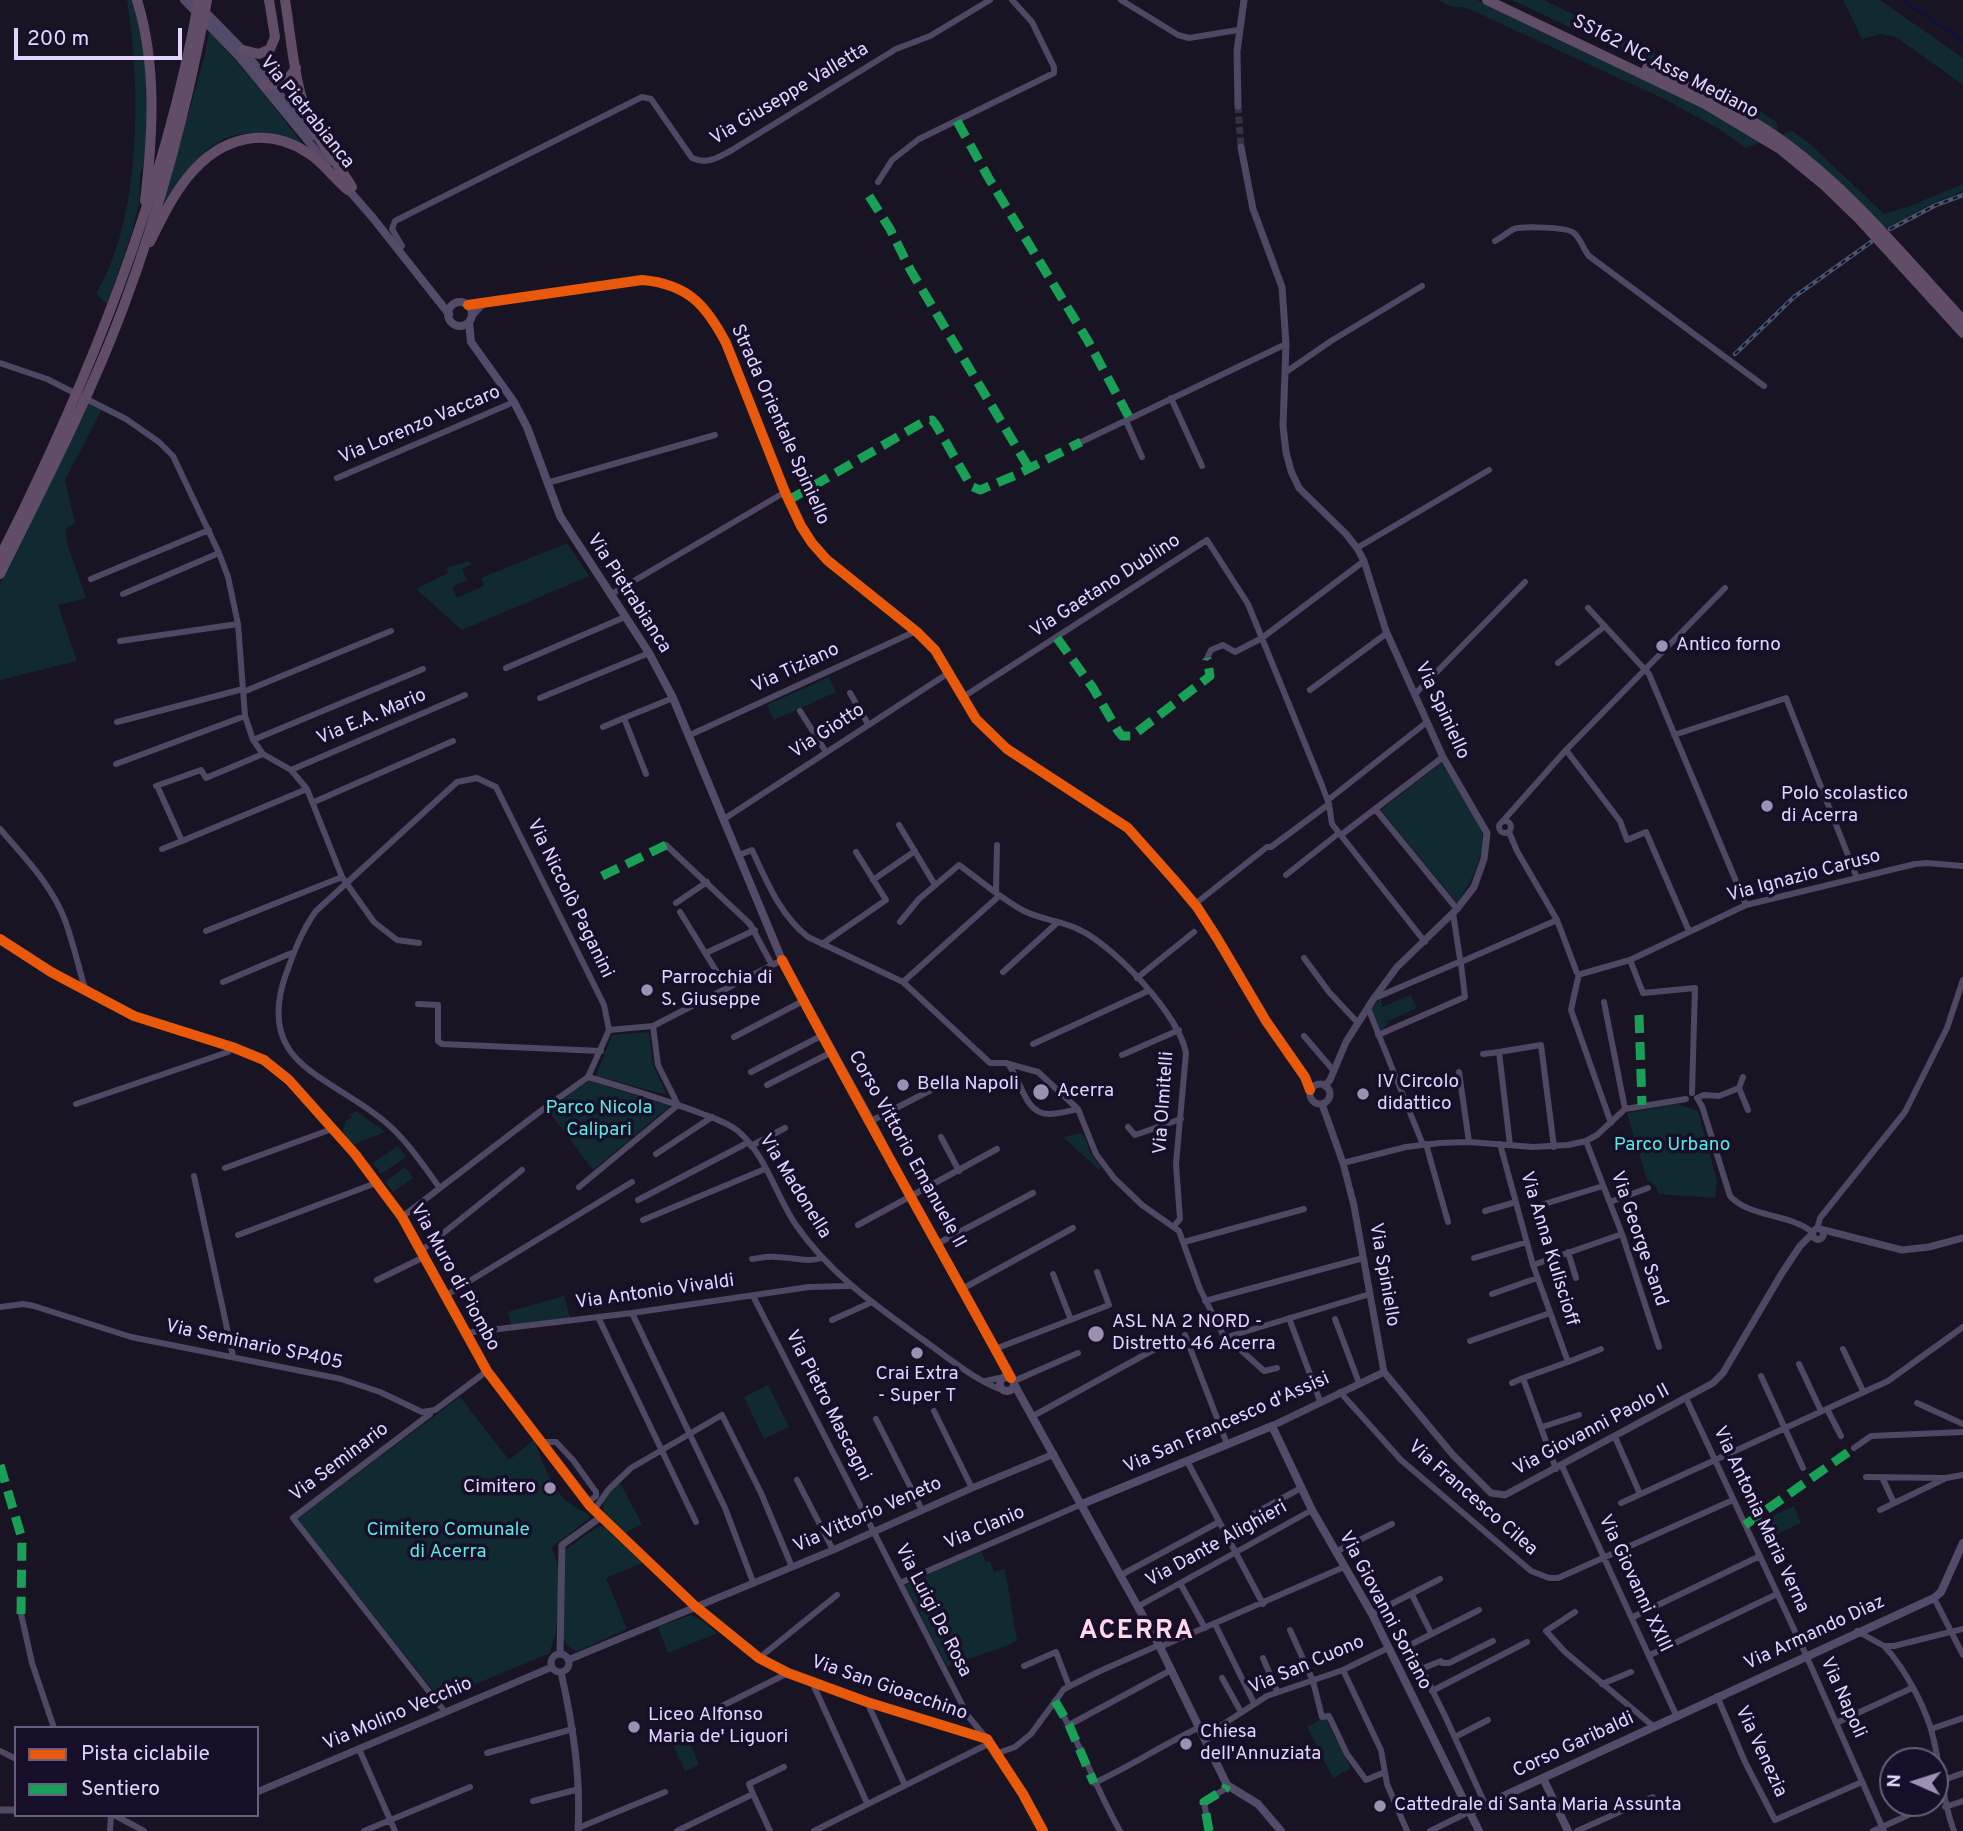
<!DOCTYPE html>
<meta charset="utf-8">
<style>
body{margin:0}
#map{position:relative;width:1963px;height:1831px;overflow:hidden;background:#191423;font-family:Overpass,sans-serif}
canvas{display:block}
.legend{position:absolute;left:14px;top:1726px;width:245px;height:91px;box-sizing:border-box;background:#170e29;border:2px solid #685e7f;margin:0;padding:9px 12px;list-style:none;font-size:21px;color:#e2d5ff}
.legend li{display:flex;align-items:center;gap:14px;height:35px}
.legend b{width:35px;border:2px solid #685e7f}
.north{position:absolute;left:1879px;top:1747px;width:70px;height:70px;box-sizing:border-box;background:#170e29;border:2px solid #685e7f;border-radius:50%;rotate:273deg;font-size:19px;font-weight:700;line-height:28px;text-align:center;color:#e2d5ff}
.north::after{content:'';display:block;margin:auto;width:24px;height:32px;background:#9c91b2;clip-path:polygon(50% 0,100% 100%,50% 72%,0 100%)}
.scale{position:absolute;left:14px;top:28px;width:168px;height:32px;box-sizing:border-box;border:4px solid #e2d5ff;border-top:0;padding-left:9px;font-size:21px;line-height:24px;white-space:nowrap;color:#e2d5ff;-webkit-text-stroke:5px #170e29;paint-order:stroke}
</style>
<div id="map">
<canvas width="1963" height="1831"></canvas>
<ul class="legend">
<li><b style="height:9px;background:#e8590c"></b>Pista ciclabile</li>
<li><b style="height:9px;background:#1a9f57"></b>Sentiero</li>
</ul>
<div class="north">N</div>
<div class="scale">200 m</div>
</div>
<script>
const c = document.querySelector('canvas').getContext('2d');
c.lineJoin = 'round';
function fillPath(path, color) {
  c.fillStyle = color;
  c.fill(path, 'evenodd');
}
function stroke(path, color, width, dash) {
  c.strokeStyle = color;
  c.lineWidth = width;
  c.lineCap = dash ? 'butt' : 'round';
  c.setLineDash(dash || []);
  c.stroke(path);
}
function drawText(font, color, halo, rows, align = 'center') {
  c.font = font + ' Overpass,sans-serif';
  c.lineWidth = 7;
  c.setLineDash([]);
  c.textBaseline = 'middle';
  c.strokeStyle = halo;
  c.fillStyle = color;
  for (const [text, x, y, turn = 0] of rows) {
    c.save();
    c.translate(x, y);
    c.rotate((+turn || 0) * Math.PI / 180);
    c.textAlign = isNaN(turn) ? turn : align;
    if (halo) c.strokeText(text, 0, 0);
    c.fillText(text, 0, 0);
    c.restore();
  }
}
fillPath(new Path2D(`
 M127 0H133L143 45 148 90 146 159 140 174 139 204 132 232 107 304 96 294C142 218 141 86 127 0Z
 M1439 0H1477L1691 100 1761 142 1746 148 1716 127 1662 98 1467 8 1450 6Z
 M1512 0H1544L1721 87 1751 104 1777 123 1778 132 1777 133 1668 73Z
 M1843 0H1880L1963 58V85L1896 37 1881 34 1862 39Z
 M209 31 254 82 303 144C287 141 270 136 254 134 208 129 181 180 161 213L205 54Z
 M1791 130 1809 143 1884 214 1910 206 1963 184V191L1931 204 1883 230 1781 135Z
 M90 402 102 409 65 480 75 523 65 529 68 546 86 598 58 605 77 661 0 680V584Z
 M567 543 589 576 462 630 416 589 448 573 447 568 469 561 472 564 462 569 467 580 452 587 457 598 484 586 481 578Z
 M829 677 836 692 774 720 767 705Z
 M1441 763C1448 774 1481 824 1482 833 1485 856 1470 885 1457 903L1381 810Z
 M1411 995 1417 1008 1388 1021 1382 1009 1388 1023 1380 1031 1370 1008 1381 999 1382 1007Z
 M649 1032 653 1065 667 1095 596 1076 612 1035Z
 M589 1081 670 1106 593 1170 548 1110Z
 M1677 1104 1698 1111 1717 1181 1715 1198 1659 1194 1655 1185 1647 1180 1627 1113Z
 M356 1111 385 1132 353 1145 342 1133 346 1120 352 1118 350 1114Z
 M1081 1133 1084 1135 1091 1154 1101 1167 1099 1170 1063 1137Z
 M398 1146 406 1157 381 1174 373 1163Z
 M405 1167 413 1178 393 1192 385 1182Z
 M564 1296 570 1318 511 1325 508 1312Z
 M768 1385 789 1427 764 1439 744 1397Z
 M460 1397 509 1460 534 1440C543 1462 551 1491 572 1505 578 1510 586 1511 591 1517L551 1548C563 1565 559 1609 556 1631 555 1639 551 1645 550 1653L440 1699 297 1519Z
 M619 1481 642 1524 625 1533 603 1512 604 1501Z
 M1794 1506 1801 1523 1768 1538 1761 1521Z
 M599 1526H603L643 1563 606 1578 627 1629 578 1651C570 1650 567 1645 563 1638L566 1549Z
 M982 1551 985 1562 990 1561 994 1572 1005 1569 1017 1640C995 1653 970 1656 947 1667L905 1585Z
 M691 1615 704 1622 717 1633 668 1653 658 1627Z
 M1325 1717 1351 1768 1333 1778 1307 1727Z
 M689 1740 699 1765 685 1771 674 1746Z`), '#112a31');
stroke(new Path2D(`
 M1902 0 1963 41`), '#081146', 2);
stroke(new Path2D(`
 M1238 106 1241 147`), '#373144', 7, [7, 3.5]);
stroke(new Path2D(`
 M1121 0 1178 35 1189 38 1238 30
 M878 182 892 160 919 139 1054 73V67L1032 22 1012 0
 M1495 241C1502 237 1508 232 1514 229 1522 226 1568 227 1574 233 1581 239 1583 249 1589 256L1764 386
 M398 251 402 246 392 229 395 221 638 99 642 97 651 99 692 158C707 165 719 157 732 150L896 49 930 36 990 0
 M0 363 47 379 126 419 159 442 173 456 219 553 228 577 238 624 245 716 253 740 263 754 291 770 307 789 342 877 374 922 397 940 419 943
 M1286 372 1331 341 1422 286
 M1171 398 1202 466
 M1126 421 1142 457
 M1081 442 1286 344
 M337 478 514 402
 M547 483 715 435
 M1357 548 1489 470
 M91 579 209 530
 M123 594 219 553
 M610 595 785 492
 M1588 608 1649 674 1746 905
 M120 641 238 624
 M1207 658 1211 650 1223 645 1235 652 1262 638 1364 561
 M1558 663 1605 626
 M506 668 625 617
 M1310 690 1387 633
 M243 692 391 631
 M850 693 868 724
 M1415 694 1525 582
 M963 697 1207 540 1248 604 1321 783 1329 804 1332 824 1425 942
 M540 698 649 653
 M800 711 826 752
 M117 722 243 689
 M603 727 624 718
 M690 735 916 631
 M1674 735 1786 698 1857 878
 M253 740 423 669
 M1566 750 1620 821 1627 840 1646 832 1689 931
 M116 764 245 716
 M291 770 465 695
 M646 774 624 718 673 698
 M156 786 201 770 206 778 263 754
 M159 790 182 841 307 789
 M1328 800 1427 722
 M314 802 453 741
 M1376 810 1457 909
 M724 819 950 672
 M1499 827a6 6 0 1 1 12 0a6 6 0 1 1-12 0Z
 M1502 822 1566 750 1725 588
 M899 825 935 885
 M0 829C25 858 53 886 66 923 74 946 79 969 86 992
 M1509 832 1517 851 1557 920 1577 973
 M1341 835 1443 757
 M666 845 750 924 772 965
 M162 849 182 841
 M739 855 752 850C767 882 780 915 808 937L903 982 990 1063H1007C1021 1077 1024 1115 1049 1114 1058 1114 1069 1111 1078 1109
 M1286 875 1339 833
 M873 880 915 851
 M996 892 997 845
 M676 903 707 882
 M1195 904 1267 847H1271L1329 804
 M680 912 723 982 729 983 731 986
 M1453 913 1460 959
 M900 922 919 899 959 865C980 880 1001 899 1024 911 1042 920 1063 921 1080 930 1115 947 1179 1015 1186 1053L1176 1164 1180 1219 1174 1226
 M206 931 342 877
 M822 944 886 900 856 852
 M706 953 755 930
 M1304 958 1329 992 1358 1023
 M1630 960 1643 993 1695 988 1692 1093
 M1463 961 1557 920
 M1003 972 1057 923
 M1581 974 1630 960 1746 905 1915 864 1927 863 1963 866
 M1137 978 1194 932
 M1578 978 1571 1010 1611 1123
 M223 982 294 952
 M903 982 999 896
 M1375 998 1459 962
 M1604 1002 1625 1109
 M418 1004 438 1005V1041L442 1044 601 1051
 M1368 1008 1423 1145
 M653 1026 658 1065 678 1105
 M609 1030 653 1026 782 960
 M1378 1035 1465 997 1461 964
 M1304 1036 1334 1071
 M734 1037 803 1001
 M1033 1044 1148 991
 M1483 1054 1499 1052
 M1122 1055 1179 1030
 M1009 1064 1038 1072 1078 1109 1096 1154 1114 1178 1142 1205 1179 1231 1200 1289 1222 1333 1264 1371 1277 1368
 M751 1072 823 1035
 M1459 1072 1469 1142
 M588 1077C626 1088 663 1099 700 1113 713 1118 727 1122 738 1131 766 1155 776 1196 796 1225 829 1273 875 1305 922 1339 947 1357 973 1379 1002 1390
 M767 1085 832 1052
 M1739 1088 1743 1077
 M1697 1098 1702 1106 1730 1196C1750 1218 1789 1213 1812 1232
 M1697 1098 1704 1095 1719 1096 1739 1088 1748 1110
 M76 1104 228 1052 231 1046
 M871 1121 931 1090
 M1128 1127 1135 1135 1181 1119
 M941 1137 959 1171
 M1586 1141 1622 1234 1659 1347
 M1426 1144 1448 1222
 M1500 1144 1533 1265 1568 1362 1523 1378 1556 1469
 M1510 1145 1499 1052 1541 1045 1554 1147
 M751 1146 785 1128
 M656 1154 712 1117
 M1343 1163 1406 1147 1440 1143 1469 1142 1533 1147 1568 1145 1586 1141 1597 1135 1625 1109 1686 1099
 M225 1168 332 1129
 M194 1176 233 1356
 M439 1187C423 1165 406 1139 384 1121 329 1075 254 1065 286 974 294 952 302 930 316 911L457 782 477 778 496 787 604 1005 609 1030
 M579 1187 678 1105
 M638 1200 749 1142
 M1610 1202 1648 1188
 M1541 1205 1603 1186
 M1485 1211 1516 1202
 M402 1217 542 1110 588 1077 609 1030
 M643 1220 765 1169
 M858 1225 997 1149
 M1817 1229 1820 1218 1905 1112 1947 1028 1963 980
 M238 1235 376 1183
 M1184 1242 1304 1209
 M937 1244 1033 1193
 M421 1251 522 1170
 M1568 1252 1576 1278
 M1474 1258 1527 1242
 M752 1259C760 1258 768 1256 776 1257 793 1257 806 1263 822 1258
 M1533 1265 1622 1234
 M1053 1274 1071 1320
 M377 1280 424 1257
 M962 1289 1073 1228
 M1492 1294 1537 1278
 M445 1296 632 1182
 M753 1296 968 1716 987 1739
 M1205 1301 1363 1258
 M0 1307 23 1304 34 1306 131 1337 341 1379 380 1392 422 1412 435 1410 487 1371
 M632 1313 725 1508 753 1582
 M598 1317 696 1522
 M1289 1318 1320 1401
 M1335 1319 1359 1383
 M832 1320 872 1302
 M465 1333 632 1313 809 1287 849 1286
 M1185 1335 1227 1444
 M1227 1337 1370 1294
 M1470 1341 1550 1313
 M995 1349 1109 1305 1097 1272
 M1843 1349 1863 1391
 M1568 1362 1601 1349
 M1799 1364 1821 1411
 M1761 1376 1803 1468
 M985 1381 1004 1377
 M1014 1381 1078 1353
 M1512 1383 1523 1378
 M1340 1392 1401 1460 1531 1571 1549 1578H1558L1733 1500
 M1686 1398 1806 1655 1884 1831
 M1917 1403 1963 1424
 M1827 1409 1841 1436
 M934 1411 972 1488
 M430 1414 293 1518 445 1712
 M1033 1416 1166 1343
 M876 1419 922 1510
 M1542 1427 1579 1415
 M1615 1437 1640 1494
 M541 1442H556L573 1460 596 1492V1496L587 1503
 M1854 1448 1871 1436 1963 1432
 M1187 1461 1263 1604
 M1562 1466 1676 1715
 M1866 1477 1946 1478 1963 1475
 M1882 1477 1894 1503
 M797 1480 833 1550
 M1621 1503 1888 1381 1963 1327
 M594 1510 609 1489 631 1468 722 1415 761 1493 792 1567
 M1880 1510 1944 1479
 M1250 1516 1301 1488
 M1335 1552 1392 1524
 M1121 1575 1219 1522
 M900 1583 1082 1504
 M1180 1583 1205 1628
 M1412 1595 1431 1633
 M1934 1598 1963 1655
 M695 1606 744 1648 788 1673 867 1702 987 1739 1023 1794 1043 1831
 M1137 1607 1312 1510
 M1479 1610 1410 1645 1446 1718 1485 1804
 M1575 1612 1546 1631 1565 1652 1653 1726
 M21 1614 32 1663 54 1728
 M1372 1614 1440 1579
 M1633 1617 1760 1556
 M1215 1624 1254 1703
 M1290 1630 1313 1681 1322 1717 1329 1716 1347 1754 1366 1780 1385 1772
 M1857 1631 1884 1646H1894L1963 1629
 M1884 1646C1905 1668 1928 1711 1934 1741 1941 1772 1943 1802 1954 1831
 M1160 1647 1344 1567
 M1650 1655 1777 1594
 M759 1658 837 1595
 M1263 1658 1277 1691
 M1024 1666 1056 1652 1069 1686
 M1421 1669 1441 1661 1442 1663H1449L1493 1641
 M1343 1670 1381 1750 1387 1784 1407 1831
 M1222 1678 1241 1712
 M812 1682 867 1803
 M1602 1684 1631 1672
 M1432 1691 1527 1642
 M1717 1696 1745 1762 1775 1820 1862 1782
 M1055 1701C1080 1742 1096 1789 1120 1831
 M867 1702 905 1785
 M700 1717 788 1673
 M1836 1723 1912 1688
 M1069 1725 1171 1670
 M1931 1729 1963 1718
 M1205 1736 1267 1696 1343 1670 1388 1648
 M1455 1737 1488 1720
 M359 1749 395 1831
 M0 1751 16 1759
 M487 1753 573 1729
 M998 1753 1015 1747 1031 1734 1064 1689 1100 1671 1159 1645
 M1941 1781 1963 1773
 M1094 1783C1131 1766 1164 1744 1200 1727
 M753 1794 770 1831
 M533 1801 579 1789
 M1945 1807 1963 1801
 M114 1815 144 1831
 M578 1828 665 1792
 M110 1831 111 1815
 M364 1831 470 1787
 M677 1831 753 1794 749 1784 784 1767
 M814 1831 990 1743
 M1209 1831 1204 1802 1225 1789 1227 1785
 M1430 1831 1469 1812
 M1577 1831 1653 1797
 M1873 1831 1944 1799`), '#4f4864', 6);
stroke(new Path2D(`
 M1238 106 1237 51 1244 0
 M1241 147 1253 209 1282 287 1286 344 1283 426 1286 452 1291 471 1299 488 1346 534 1357 548 1364 561 1386 631 1443 757 1487 833 1484 859 1474 887 1457 909 1397 967 1374 998 1346 1042 1330 1080 1325 1086
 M468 305 642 280C688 284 706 305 726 343L785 492 801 526 812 543 827 560 918 633 935 650 976 719 1007 749 1128 828 1176 882 1197 907 1217 938 1266 1021 1305 1077 1310 1090
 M472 316 482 305
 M0 939 51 972 134 1016 232 1047 264 1060 289 1080 355 1154 402 1217 487 1371 513 1406 587 1503 695 1606
 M1310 1094a10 10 0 1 1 20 0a10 10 0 1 1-20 0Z
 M1322 1104 1343 1163 1354 1206 1384 1372 1453 1455 1491 1493 1505 1495 1713 1383 1723 1373 1782 1273 1800 1246 1812 1234
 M1812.5 1234a5.5 5.5 0 1 1 11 0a5.5 5.5 0 1 1-11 0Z
 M1820 1229 1902 1250 1929 1247 1963 1238
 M1272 1426 1384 1372
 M560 1654 562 1545 601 1517
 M551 1663a9 9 0 1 1 18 0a9 9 0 1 1-18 0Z
 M568 1660 833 1550 972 1488 1054 1454
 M561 1672C573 1726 581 1776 578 1831
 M257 1792 552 1667
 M0 1810H16`), '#4f4864', 7);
stroke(new Path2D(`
 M184 0 239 57 327 164
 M194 0 243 50 314 136
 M346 187 373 218 449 314
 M448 314a12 12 0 1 1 24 0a12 12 0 1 1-24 0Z
 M469 323 471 342 514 402 527 427 560 516 649 653 673 698 782 960 871 1121 911 1198 1011 1378
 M1000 1384a7 7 0 1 1 14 0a7 7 0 1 1-14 0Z
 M1014 1384 1159 1645 1227 1785 1258 1804 1281 1831
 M1082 1504 1272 1426 1312 1510 1372 1614 1479 1831
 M1543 1778 1568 1831
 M1469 1812 1934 1598 1941 1592 1963 1543`), '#544b6a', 8);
stroke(new Path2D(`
 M137 0C157 65 153 134 145 201
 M285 0C292 42 294 89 313 128 322 146 341 168 352 187
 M1487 0 1705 104 1780 149 1825 186 1859 219 1963 333
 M243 50 259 54 270 49 275 37 269 0
 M1647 68C1695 90 1745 113 1788 145 1854 194 1907 260 1963 320
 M264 85C280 86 287 82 296 68
 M150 242C171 199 196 148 247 139 269 135 290 141 308 153 324 163 334 179 348 190
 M0 557C89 380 163 196 199 0
 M0 574C43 487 89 399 123 308 160 209 188 104 207 0`), '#624d68', 10);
const rail = new Path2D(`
 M1890 229 1936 205 1963 195
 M1735 354 1794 297 1871 242`);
stroke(rail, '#48556f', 4.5);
stroke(rail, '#170e29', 2, [5]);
stroke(new Path2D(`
 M957 121 988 177 1088 341 1130 419
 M869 196 890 229 911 271 1029 468
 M789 500 925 421 932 420 936 425 971 486 980 490 1016 475 1081 442
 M1057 638 1093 688 1118 731 1122 736H1132L1210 676 1207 658
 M602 876 666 845
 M1639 1015 1642 1105
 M0 1465 22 1539 21 1614
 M1745 1525 1854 1448
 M1055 1701 1069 1725 1094 1783
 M1209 1831 1204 1802 1225 1789 1227 1785`), '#1a9f57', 9, [18, 9]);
stroke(new Path2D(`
 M468 305 642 280C688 284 706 305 726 343L785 492 801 526 812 543 827 560 918 633 935 650 976 719 1007 749 1128 828 1176 882 1197 907 1217 938 1266 1021 1305 1077 1310 1090
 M0 939 51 972 134 1016 232 1047 264 1060 289 1080 355 1154 402 1217 487 1371 590 1506 695 1606 759 1658 788 1673 867 1702 987 1739 1023 1794 1043 1831
 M782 960C856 1101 935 1239 1011 1378`), '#e8590c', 10);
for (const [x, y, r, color] of [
 [1662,646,7,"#9c91b2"],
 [1767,806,7,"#9c91b2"],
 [647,990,7,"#9c91b2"],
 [903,1085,7,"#9c91b2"],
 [1041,1092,9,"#9c91b2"],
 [1363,1094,7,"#9c91b2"],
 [1096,1334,9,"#9c91b2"],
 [917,1353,7,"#9c91b2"],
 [550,1488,7,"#9c91b2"],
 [634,1727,7,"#9c91b2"],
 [1186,1744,7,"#9c91b2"],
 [1380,1806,7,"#9c91b2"]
]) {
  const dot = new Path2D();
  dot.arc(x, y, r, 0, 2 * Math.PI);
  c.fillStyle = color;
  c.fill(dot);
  stroke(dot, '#170e29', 2.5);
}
drawText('19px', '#e2d5ff', '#170e29', [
 ["SS162 NC Asse Mediano",1665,68,27],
 ["Via Giuseppe Valletta",790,95,-31],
 ["Via Pietrabianca",306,113,51],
 ["Strada Orientale Spiniello",779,425,66],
 ["Via Lorenzo Vaccaro",420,426,-23],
 ["Via Gaetano Dublino",1106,587,-33],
 ["Via Pietrabianca",628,594,57],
 ["Via Tiziano",796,669,-25],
 ["Via Spiniello",1441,711,65],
 ["Via E.A. Mario",372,718,-23],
 ["Via Giotto",828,732,-33],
 ["Via Ignazio Caruso",1804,877,-15],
 ["Via Niccolò Paganini",569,899,64],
 ["Via Olmitelli",1165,1103,-86],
 ["Corso Vittorio Emanuele II",906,1150,61],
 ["Via Madonella",794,1187,58],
 ["Via George Sand",1638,1239,71],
 ["Via Anna Kuliscioff",1548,1249,73],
 ["Via Spiniello",1383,1275,80],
 ["Via Muro di Piombo",454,1278,61],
 ["Via Antonio Vivaldi",655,1293,-8],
 ["Via Seminario SP405",254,1346,12],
 ["Via Pietro Mascagni",827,1406,63],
 ["Via San Francesco d'Assisi",1227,1424,-24],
 ["Via Giovanni Paolo II",1592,1431,-28],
 ["Via Seminario",340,1463,-37],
 ["Via Francesco Cilea",1472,1499,41],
 ["Via Vittorio Veneto",868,1516,-24],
 ["Via Antonia Maria Verna",1760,1520,65],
 ["Via Clanio",985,1529,-23],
 ["Via Dante Alighieri",1217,1545,-29],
 ["Via Giovanni XXIII",1634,1584,65],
 ["Via Luigi De Rosa",932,1611,63],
 ["Via Giovanni Soriano",1384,1611,62],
 ["Via Armando Diaz",1815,1634,-25],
 ["Via San Cuono",1307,1666,-23],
 ["Via San Gioacchino",889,1689,19],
 ["Via Napoli",1842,1698,66],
 ["Via Molino Vecchio",398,1715,-23],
 ["Corso Garibaldi",1574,1746,-25],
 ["Via Venezia",1760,1752,65]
]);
drawText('19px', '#e2d5ff', '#170e29', [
 ["Antico forno",1676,646],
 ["Polo scolastico",1781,795],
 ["di Acerra",1781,817],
 ["Parrocchia di",661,979],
 ["S. Giuseppe",661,1001],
 ["IV Circolo",1377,1083],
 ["didattico",1377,1105],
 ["Bella Napoli",917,1085],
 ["Acerra",1057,1092],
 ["ASL NA 2 NORD -",1112,1323],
 ["Distretto 46 Acerra",1112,1345],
 ["Crai Extra",917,1375,"center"],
 ["- Super T",917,1397,"center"],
 ["Cimitero",536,1488,"right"],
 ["Liceo Alfonso",648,1716],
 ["Maria de' Liguori",648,1738],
 ["Chiesa",1200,1733],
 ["dell'Annuziata",1200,1755],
 ["Cattedrale di Santa Maria Assunta",1394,1806]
], 'left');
drawText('19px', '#56eae1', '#170e29', [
 ["Parco Nicola",599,1109],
 ["Calipari",599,1131],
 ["Parco Urbano",1672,1146],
 ["Cimitero Comunale",448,1531],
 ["di Acerra",448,1553]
]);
c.letterSpacing = '2px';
drawText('bold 26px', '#ffd7e9', '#170e29', [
 ["ACERRA",1137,1633]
]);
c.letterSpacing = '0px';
</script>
